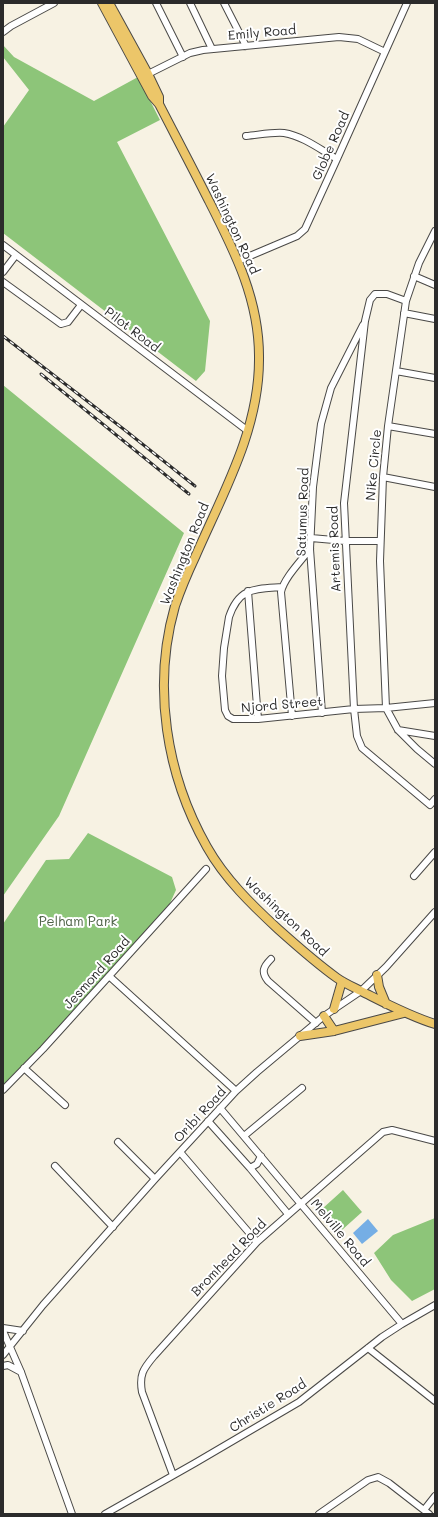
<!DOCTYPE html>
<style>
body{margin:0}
#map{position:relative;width:438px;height:1517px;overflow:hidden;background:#f7f2e3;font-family:Mali,sans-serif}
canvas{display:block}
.frame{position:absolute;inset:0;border:4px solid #2b2b2b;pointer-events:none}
</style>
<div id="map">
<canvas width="438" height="1517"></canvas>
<div class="frame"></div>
</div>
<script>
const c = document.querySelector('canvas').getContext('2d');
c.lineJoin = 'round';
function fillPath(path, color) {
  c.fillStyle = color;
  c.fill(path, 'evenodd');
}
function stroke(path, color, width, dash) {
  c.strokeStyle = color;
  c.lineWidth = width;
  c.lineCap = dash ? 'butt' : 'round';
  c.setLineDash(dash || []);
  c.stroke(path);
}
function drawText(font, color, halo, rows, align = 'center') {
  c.font = font + ' Mali,sans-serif';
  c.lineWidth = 4;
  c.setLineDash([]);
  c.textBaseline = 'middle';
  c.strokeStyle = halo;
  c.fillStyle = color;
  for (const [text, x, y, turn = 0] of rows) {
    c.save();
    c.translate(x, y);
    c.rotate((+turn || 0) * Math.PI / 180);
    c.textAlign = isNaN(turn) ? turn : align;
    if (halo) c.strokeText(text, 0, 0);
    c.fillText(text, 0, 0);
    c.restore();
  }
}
fillPath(new Path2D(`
 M3 45 14 57 94 101 138 77 160 120 117 142 210 321 205 371 196 381 3 233V127L29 90 3 57Z
 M3 385 184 533 59 816 3 896Z
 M88 833 172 877 176 890 161 923 3 1095V924L46 860 69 859Z
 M343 1190 362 1212 342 1230 322 1209Z
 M435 1218V1289L412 1301 391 1280 374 1253 393 1235Z`), '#8dc579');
fillPath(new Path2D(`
 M368 1219 378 1231 362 1244 353 1233Z`), '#75aee5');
const minor = new Path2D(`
 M156 3 183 57
 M190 3 212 49
 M224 3 246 46
 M3 32 11 26 54 3
 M146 75 190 53 203 50 339 37 358 39 385 52
 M246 136C258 135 272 132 284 133 303 136 321 150 337 159
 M435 231 419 263 406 301 388 426 383 477 380 561 386 708 398 730 417 749 435 764
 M3 245 248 431
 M238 261 297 236 305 229 337 159 407 3
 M3 272 16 255
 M414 276 435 285
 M3 282 61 324 68 322 81 305
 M406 301 387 294H375L370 300 365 321 344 503 354 709 357 736 362 748 430 805 435 799
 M404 313 435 319
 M396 371 435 378
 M388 426 435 434
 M383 477 435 487
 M311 538 345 541H380
 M282 587C255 589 239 587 229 617L224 648 222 676 225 710 228 716 233 719H258L354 709 386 708 435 703
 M248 591 258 719
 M322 713 310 549 313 487 321 424 331 388 363 325
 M292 716 281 592C284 578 301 561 310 549
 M398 730 435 736
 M414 876 435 852
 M271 959C263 967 261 972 268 981L316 1023
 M109 976 236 1091
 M24 1068 65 1105
 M3 1090 43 1049 206 869
 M220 1108 402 1324
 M208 1121 250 1168 288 1214
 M244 1136 302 1088
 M118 1142 155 1179
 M180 1152 257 1242
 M55 1166 113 1227
 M250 1168 257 1164 261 1156
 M3 1328 23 1331
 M3 1331 21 1372 72 1514
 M368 1348 435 1401
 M3 1355 43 1305 155 1179 236 1091 257 1072 324 1016 361 991 386 967 435 912
 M3 1366 8 1365 21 1372
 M173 1475 142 1392C139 1375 143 1369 154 1356L257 1242 383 1132 392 1130 435 1141
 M424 1510 435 1496
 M105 1514 195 1463 299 1402 382 1337 402 1324 435 1305
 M319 1514 368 1480 378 1477 389 1483 429 1514`);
const major = new Path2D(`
 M102 3 152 96 159 104C176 137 193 169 209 201 235 252 260 301 259 360 259 430 223 493 196 555 188 572 181 588 175 606 152 686 166 775 207 847 225 879 252 905 278 929 297 946 316 963 337 978 344 983 353 987 361 991 385 1003 409 1016 435 1024
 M109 3 148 74 159 97V104
 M377 975 379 987 386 1004
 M334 1009 342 981
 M324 1016 334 1031
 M300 1036 334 1031 404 1013`);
stroke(minor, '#4a4947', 8);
stroke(major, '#4a4947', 10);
stroke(minor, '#fff', 6);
stroke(major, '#ecc669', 8);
const rail = new Path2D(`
 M3 336 126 431 195 486
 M41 374 189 494`);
stroke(rail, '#2b2b2b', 3);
stroke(rail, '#fff', 1.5, [4.5]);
drawText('13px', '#2b2b2b', '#fff', [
 ["Emily Road",262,33,-5],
 ["Globe Road",331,146,-66],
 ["Washington Road",232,224,65],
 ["Pilot Road",132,330,37],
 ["Nike Circle",374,465,-85],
 ["Satumus Road",303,512,-88],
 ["Artemis Road",335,549,-92],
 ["Washington Road",185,554,-68],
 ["Njord Street",282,705,-5],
 ["Washington Road",286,917,43],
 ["Jesmond Road",97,973,-48],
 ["Oribi Road",200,1115,-47],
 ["Melville Road",340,1233,50],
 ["Bromhead Road",229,1258,-46],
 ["Christie Road",268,1406,-32]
]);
drawText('13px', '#4d6146', '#fff', [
 ["Pelham Park",78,922]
]);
</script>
